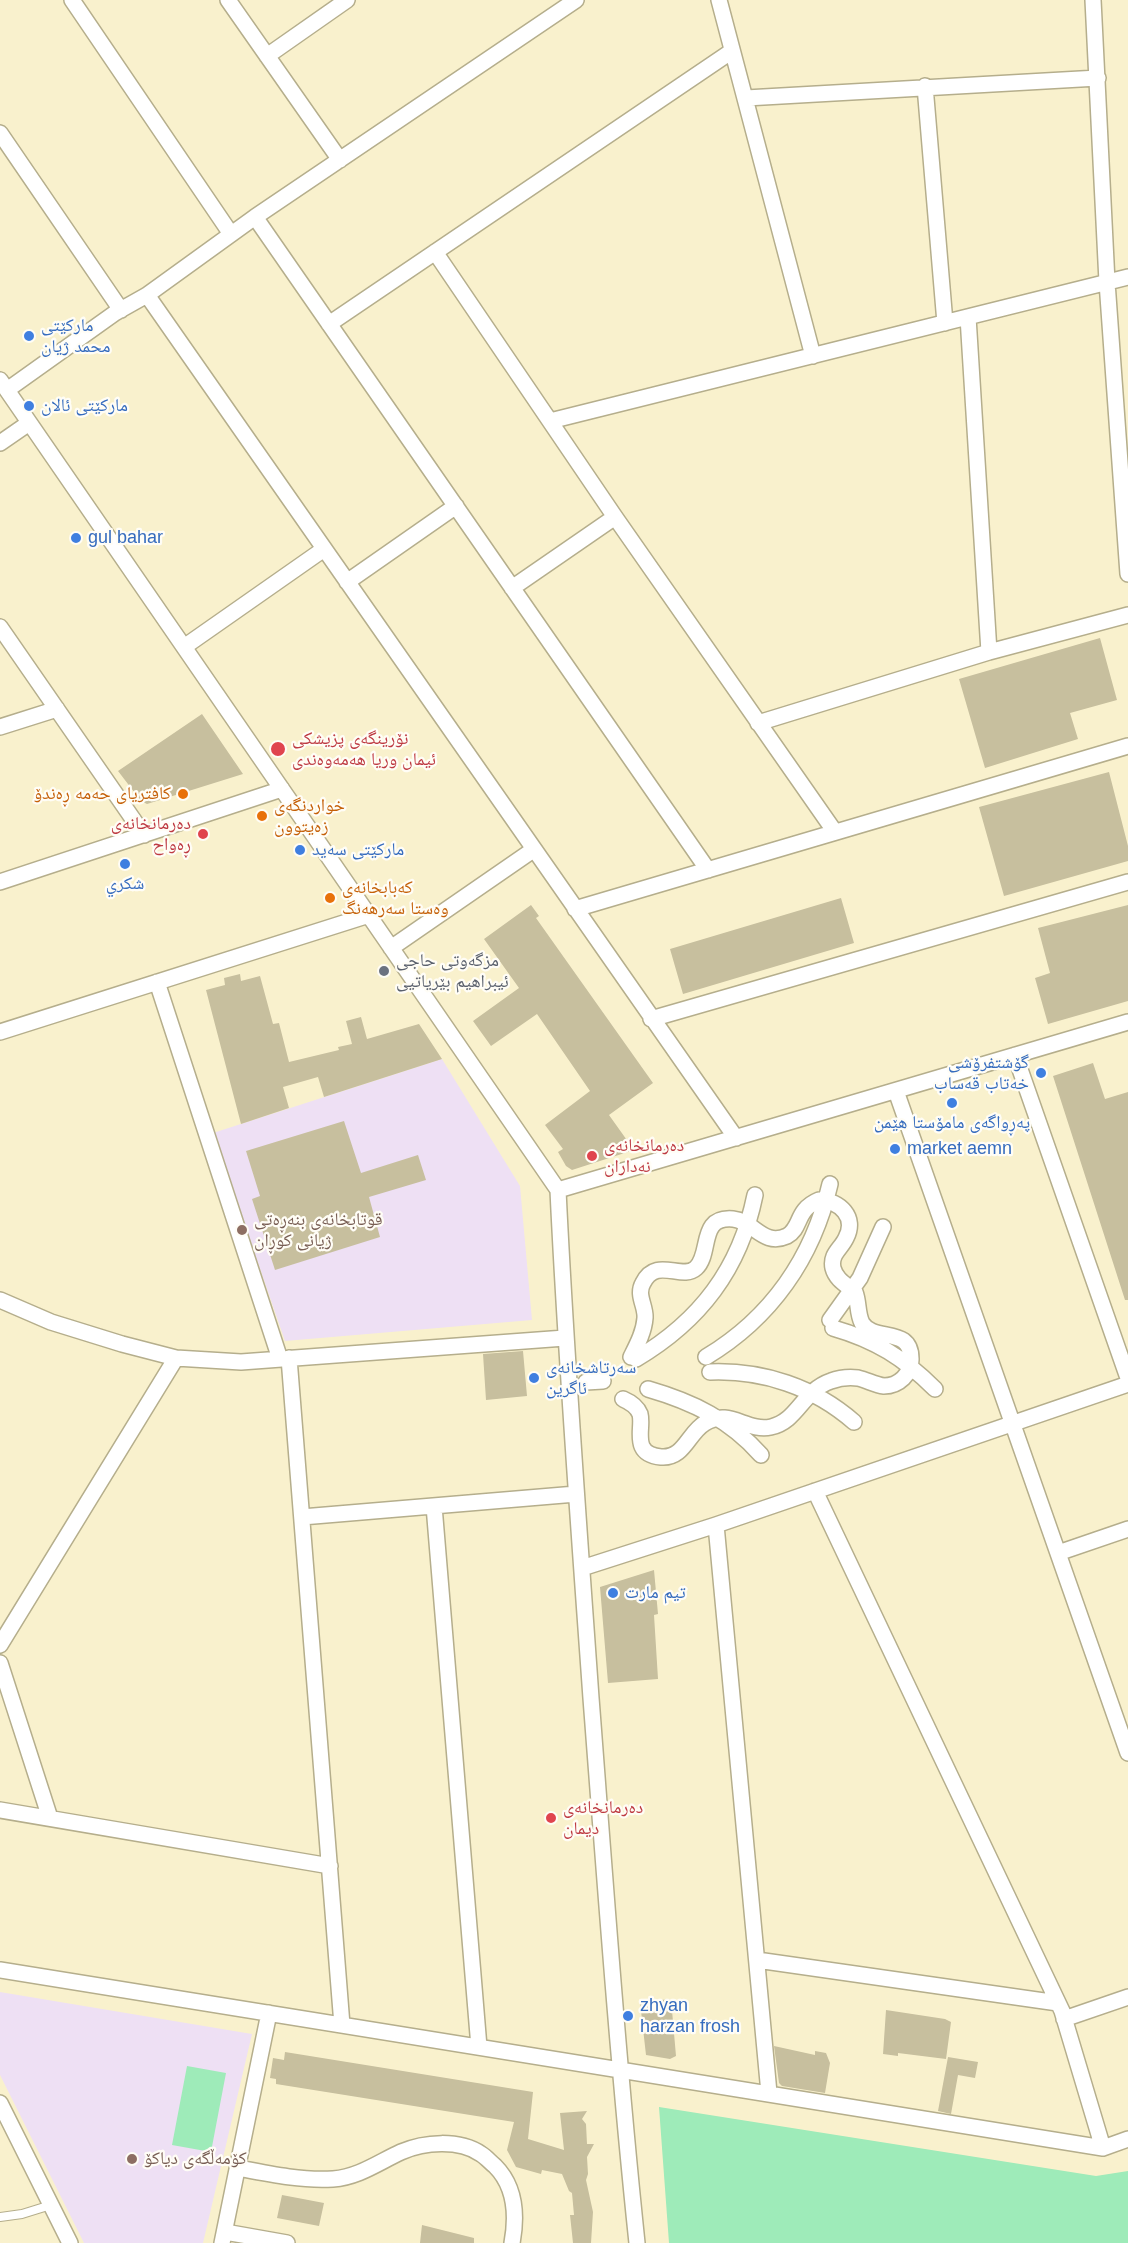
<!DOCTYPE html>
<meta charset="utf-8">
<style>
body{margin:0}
canvas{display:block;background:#f9f1cd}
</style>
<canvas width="1128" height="2243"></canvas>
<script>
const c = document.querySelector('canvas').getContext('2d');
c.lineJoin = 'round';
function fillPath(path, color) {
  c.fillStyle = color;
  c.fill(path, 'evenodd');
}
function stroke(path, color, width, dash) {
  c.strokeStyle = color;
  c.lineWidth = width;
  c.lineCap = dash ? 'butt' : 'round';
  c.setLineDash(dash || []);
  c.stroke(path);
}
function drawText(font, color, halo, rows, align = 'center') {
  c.font = font + ' Helvetica,"Noto Naskh Arabic",sans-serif';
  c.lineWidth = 4.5;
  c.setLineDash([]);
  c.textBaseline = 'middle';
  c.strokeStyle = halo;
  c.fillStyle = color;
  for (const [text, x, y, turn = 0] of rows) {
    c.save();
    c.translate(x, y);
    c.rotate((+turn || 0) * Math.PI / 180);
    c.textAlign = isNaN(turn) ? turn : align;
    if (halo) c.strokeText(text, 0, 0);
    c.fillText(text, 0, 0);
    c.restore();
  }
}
fillPath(new Path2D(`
 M442 1059 520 1186 532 1320 285 1341 213 1133Z
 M0 1992 252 2034 203 2243H84L0 2075Z`), '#eee0f4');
fillPath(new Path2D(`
 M187 2066 226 2073 211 2152 172 2145Z
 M659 2107 1096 2176 1128 2171V2243H669Z`), '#9eebb9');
fillPath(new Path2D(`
 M1100 638 1117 700 1070 713 1078 739 985 768 959 679Z
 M202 714 243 774 147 804 141 801 118 771Z
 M1109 772 1128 846V861L1004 896 979 807Z
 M841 898 854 943 683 994 670 949Z
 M531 905 539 916 536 918 653 1083 609 1115 634 1150 572 1170 566 1166 558 1152 563 1149 545 1125 590 1091 537 1014 491 1046 473 1021 519 988 484 939Z
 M1128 905V1001L1048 1024 1035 978 1050 973 1038 928Z
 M240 974 241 981 260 976 273 1024 279 1023 289 1062 339 1050 338 1047 352 1044 346 1021 361 1017 367 1039 419 1024 442 1059 324 1097 318 1077 283 1087 289 1108 241 1124 206 990 225 985 224 978Z
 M1093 1063 1105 1099 1128 1092V1300H1125L1053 1076Z
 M344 1121 361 1173 418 1155 426 1180 369 1197 380 1237 275 1270 252 1199 260 1196 246 1151Z
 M523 1351 527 1396 486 1400 483 1354Z
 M654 1570 658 1614 654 1615 658 1679 608 1683 600 1587Z
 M671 1999 676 2056 670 2059 646 2055 640 2002Z
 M886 2010 945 2019 951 2022 946 2059 898 2053V2056L883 2054Z
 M774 2046 815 2055V2051L826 2053 830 2063 825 2093 782 2086 779 2083Z
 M285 2052 533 2092 528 2139 564 2150 560 2113 587 2111 582 2119 586 2124 587 2144H594L587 2157 588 2174 586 2180 593 2212 591 2243H573L570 2215H574L572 2193 569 2191 562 2174 542 2170 541 2174 516 2167 507 2150 514 2122 276 2084V2079L270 2078 273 2058 284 2060Z
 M948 2057 978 2062 975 2078 958 2075 951 2114 938 2111Z
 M282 2195 324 2203 319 2226 277 2218Z
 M422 2225 474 2238V2243H420Z`), '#c7bf9e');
const lane = new Path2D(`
 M0 2217 22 2214 51 2205`);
const street = new Path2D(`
 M72 0 231 234
 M228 0 340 160
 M719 0 813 356
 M1093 0 1107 282 1128 574
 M267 56 347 0
 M925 86 945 323
 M746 98 1098 78
 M0 133 121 310
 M255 217 708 870
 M435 252 615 517 835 832
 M147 295 736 1138
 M968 317 989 652
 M329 324 732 51
 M0 380 558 1190C566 1360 579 1529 591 1698 605 1880 618 2062 637 2243
 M7 390 115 313 147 295 255 217 576 0
 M550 421 1128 277
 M0 443 29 423
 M347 582 456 506
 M512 588 615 517
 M0 627 144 835
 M184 647 324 549
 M758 723 989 652 1128 615
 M0 727 57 709
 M0 882 282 789
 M575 909 1128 746
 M391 948 533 850
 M157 982 280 1359
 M651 1019 1128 882
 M0 1032 369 915
 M1015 1055 1128 1378
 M896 1091 1128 1753
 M558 1190 1128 1022
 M0 1300 51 1322 122 1344 176 1358 241 1362 565 1338
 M830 1320 860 1278 883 1227
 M833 1328C875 1340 904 1358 935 1389
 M706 1357C771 1318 813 1258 830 1184
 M289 1358 342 2025
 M636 1359C700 1321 740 1269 755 1195
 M710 1372C763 1370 814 1387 854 1422
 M586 1382 603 1381
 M648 1389C693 1402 730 1420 761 1455
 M623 1399C630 1402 637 1406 640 1414 644 1428 630 1454 661 1457 684 1459 688 1433 705 1423 730 1408 746 1432 771 1427 798 1421 802 1391 831 1381 839 1378 849 1377 858 1378 867 1380 875 1385 884 1386 899 1386 911 1374 911 1360 912 1325 874 1343 862 1323 857 1313 859 1302 855 1292 847 1285 836 1280 833 1268 830 1254 841 1249 846 1238 857 1217 840 1201 819 1200 795 1210 802 1228 787 1236 763 1247 754 1221 733 1219 698 1216 712 1253 696 1268 682 1281 656 1256 643 1283 636 1295 646 1306 645 1318 644 1332 637 1345 631 1357
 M815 1491 1062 2011 1103 2148
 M434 1506 479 2047
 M302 1517 576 1494
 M716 1525 769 2093
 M1058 1553 1128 1529
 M582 1568 716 1525 1128 1384
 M0 1645 176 1358
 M0 1663 50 1818
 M0 1810 330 1866
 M757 1960 1058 2003
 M0 1970 1103 2148 1128 2139
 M1064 2019 1128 1997
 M0 2103 70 2243
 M238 2168C269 2174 302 2181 333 2179 359 2177 379 2162 401 2152 424 2142 459 2139 481 2154 486 2157 490 2162 495 2166 516 2187 517 2216 512 2243
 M225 2232 287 2243
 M222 2243 269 2013`);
stroke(lane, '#b5ae8c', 10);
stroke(street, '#b5ae8c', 18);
stroke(lane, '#fff', 8);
stroke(street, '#fff', 15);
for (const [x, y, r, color] of [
 [29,336,6,"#3f7fe0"],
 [29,406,6,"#3f7fe0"],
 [76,538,6,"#3f7fe0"],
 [278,749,8,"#e0444e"],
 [183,794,6,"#e8710a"],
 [262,816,6,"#e8710a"],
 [203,834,6,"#e0444e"],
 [300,850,6,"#3f7fe0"],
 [125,864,6,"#3f7fe0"],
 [330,898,6,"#e8710a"],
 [384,971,6,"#6b7280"],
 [1041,1073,6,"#3f7fe0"],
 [952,1103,6,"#3f7fe0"],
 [895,1149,6,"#3f7fe0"],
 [592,1156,6,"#e0444e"],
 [242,1230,6,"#8d6e63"],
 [534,1378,6,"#3f7fe0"],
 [613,1593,6,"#3f7fe0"],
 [551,1818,6,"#e0444e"],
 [628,2016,6,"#3f7fe0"],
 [132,2159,6,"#8d6e63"]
]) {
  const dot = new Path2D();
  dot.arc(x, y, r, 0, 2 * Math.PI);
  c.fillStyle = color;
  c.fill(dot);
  stroke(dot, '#fffdf6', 2);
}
drawText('18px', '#366cbe', '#fffdf6', [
 ["مارکێتی",41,326],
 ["محمد ژیان",41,347],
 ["مارکێتی ئالان",41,406],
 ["gul bahar",88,538],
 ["مارکێتی سەید",312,850],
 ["شكري",125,884,"center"],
 ["گۆشتفرۆشی",1029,1063,"right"],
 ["خەتاب قەساب",1029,1084,"right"],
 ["پەڕواگەی مامۆستا هێمن",952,1123,"center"],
 ["market aemn",907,1149],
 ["سەرتاشخانەی",546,1368],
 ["ئاگرین",546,1389],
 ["تیم مارت",625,1593],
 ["zhyan",640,2006],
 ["harzan frosh",640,2027]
], 'left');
drawText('18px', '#be3a42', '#fffdf6', [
 ["نۆرینگەی پزیشکی",292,739],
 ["ئیمان وریا هەمەوەندی",292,760],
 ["دەرمانخانەی",191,824,"right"],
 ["ڕەواح",191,845,"right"],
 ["دەرمانخانەی",604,1146],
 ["نەداران",604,1167],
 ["دەرمانخانەی",563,1808],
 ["دیمان",563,1829]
], 'left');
drawText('18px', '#c56008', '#fffdf6', [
 ["کافتریای حەمە ڕەندۆ",171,794,"right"],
 ["خواردنگەی",274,806],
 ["زەیتوون",274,827],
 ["کەبابخانەی",342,888],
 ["وەستا سەرهەنگ",342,909]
], 'left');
drawText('18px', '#5b616d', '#fffdf6', [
 ["مزگەوتی حاجی",396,961],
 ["ئیبراهیم بێریاتیی",396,982]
], 'left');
drawText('18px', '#785e54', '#fffdf6', [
 ["قوتابخانەی بنەڕەتی",254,1220],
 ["ژیانی کوڕان",254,1241],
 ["کۆمەڵگەی دیاکۆ",144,2159]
], 'left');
</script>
